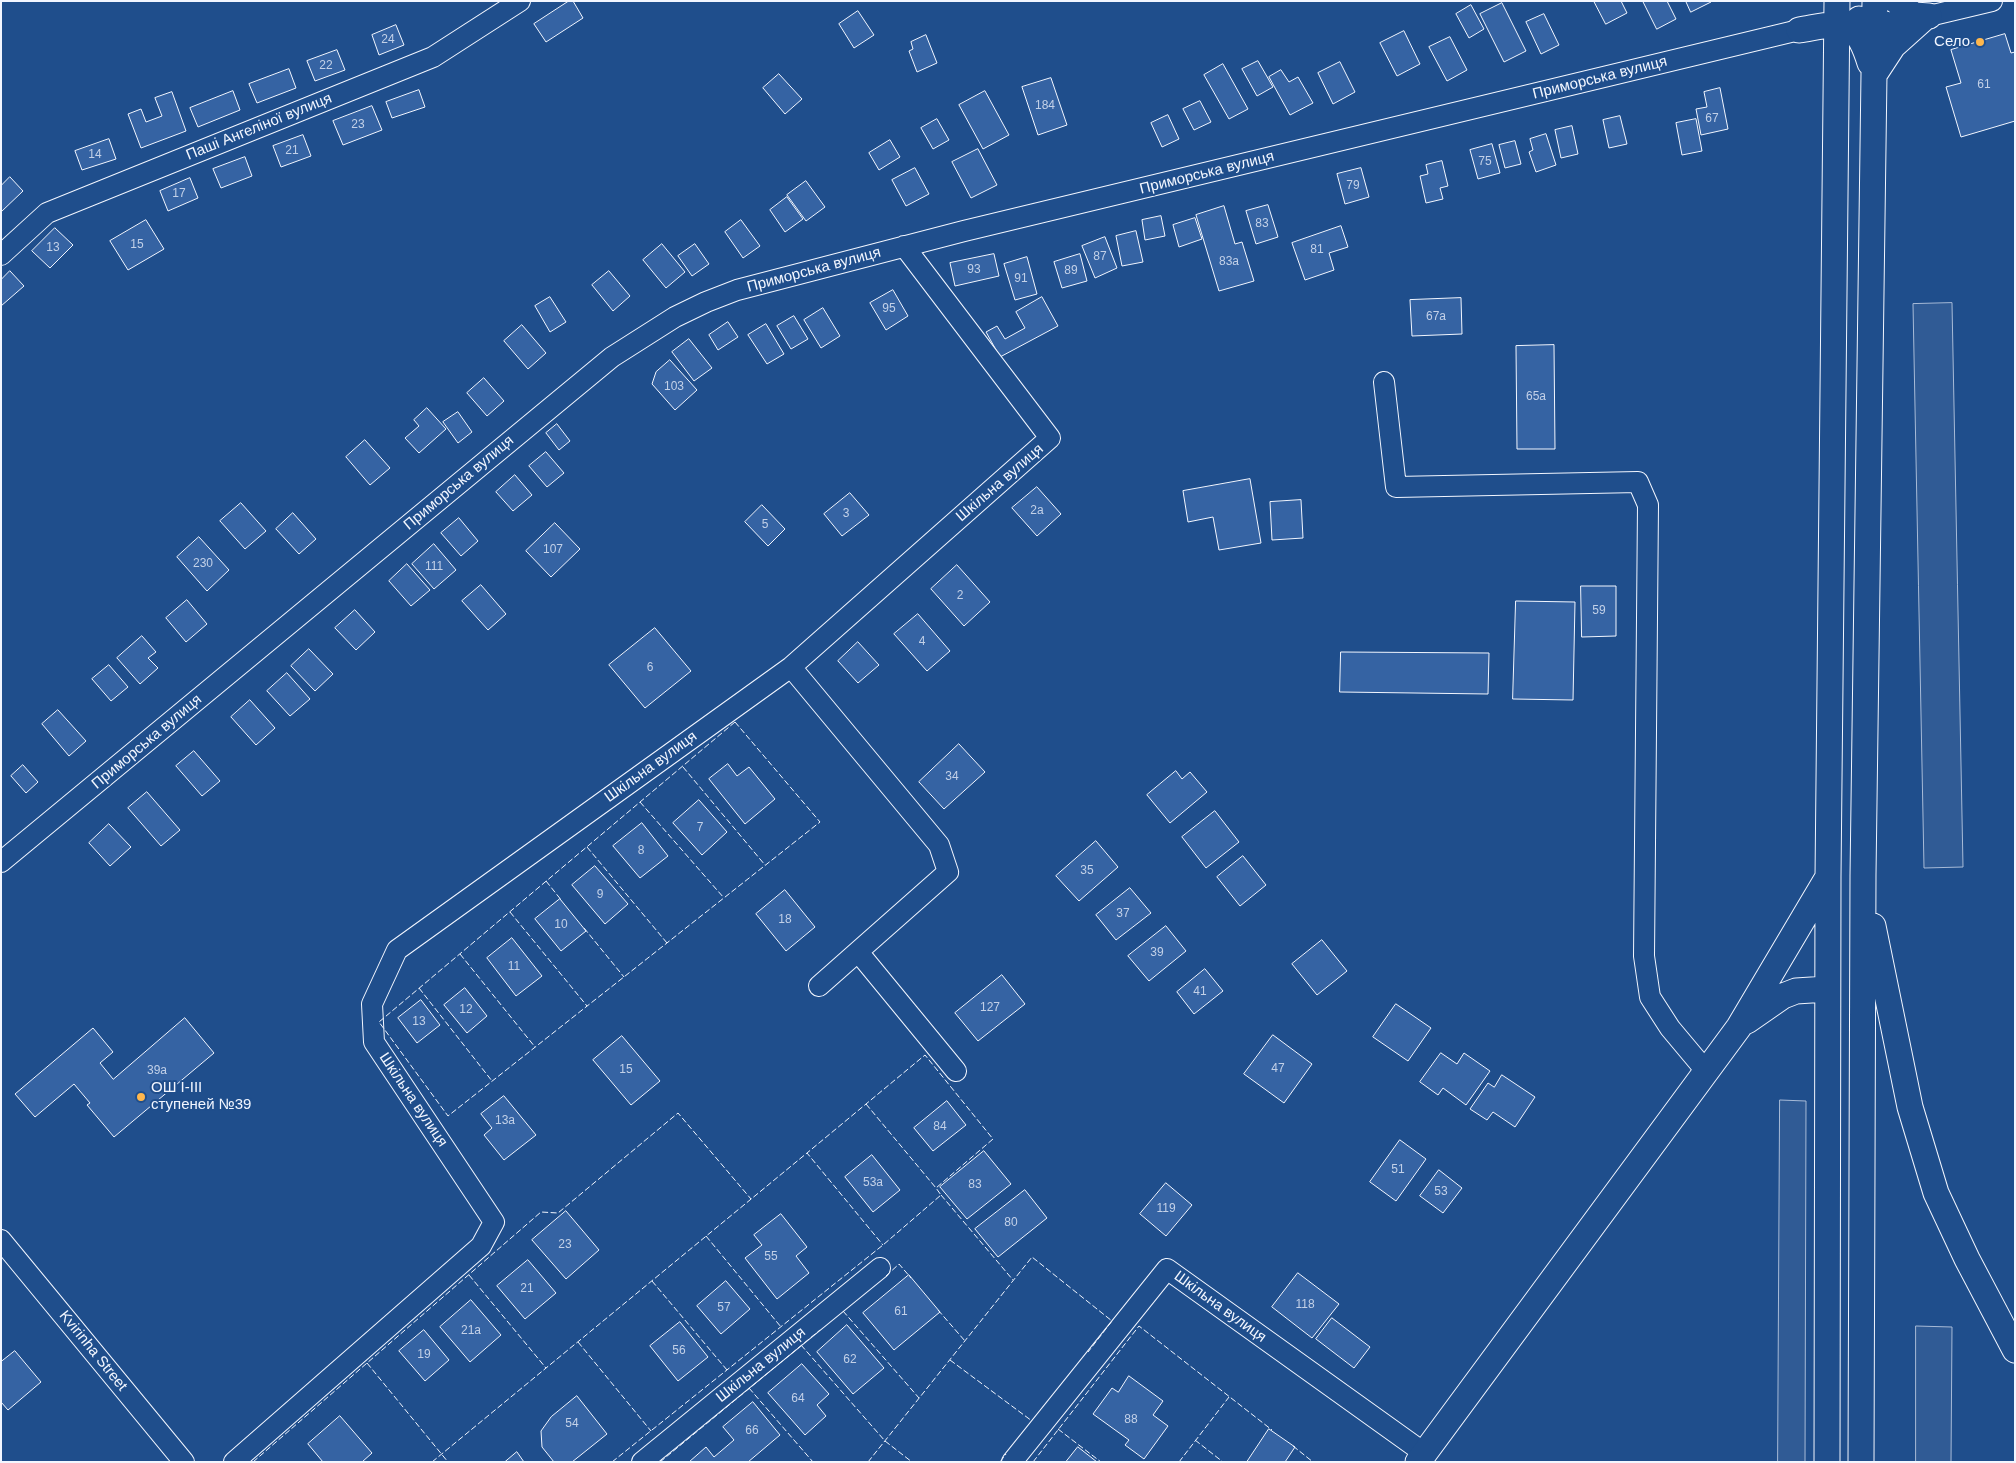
<!DOCTYPE html>
<meta charset="utf-8">
<style>
body{margin:0}
#map{position:relative;width:2016px;height:1463px;overflow:hidden;background:#1f4e8c;font-family:Arial,sans-serif}
canvas{display:block}
.frame{position:absolute;inset:0;border:2px solid #f2f6ff;pointer-events:none}
</style>
<div id="map">
<canvas width="2016" height="1463"></canvas>
<div class="frame"></div>
</div>
<script>
const c = document.querySelector('canvas').getContext('2d');
c.lineJoin = 'round';
function fillPath(path, color) {
  c.fillStyle = color;
  c.fill(path, 'evenodd');
}
function stroke(path, color, width, dash) {
  c.strokeStyle = color;
  c.lineWidth = width;
  c.lineCap = dash ? 'butt' : 'round';
  c.setLineDash(dash || []);
  c.stroke(path);
}
function drawText(font, color, halo, rows, align = 'center') {
  c.font = font + ' Arial,sans-serif';
  c.lineWidth = 4;
  c.setLineDash([]);
  c.textBaseline = 'middle';
  c.strokeStyle = halo;
  c.fillStyle = color;
  for (const [text, x, y, turn = 0] of rows) {
    c.save();
    c.translate(x, y);
    c.rotate((+turn || 0) * Math.PI / 180);
    c.textAlign = isNaN(turn) ? turn : align;
    if (halo) c.strokeText(text, 0, 0);
    c.fillText(text, 0, 0);
    c.restore();
  }
}
const built = new Path2D(`
 M1952 303 1963 867 1924 868 1913 304Z
 M1780 1100 1806 1101 1805 1462H1778Z
 M1916 1326 1952 1327 1951 1462H1916Z`);
fillPath(built, '#305b95');
stroke(built, '#a8bbd7', 1);
const building = new Path2D(`
 M569 1H573L583 18 546 42 534 24Z
 M1594 1H1621L1627 13 1606 24Z
 M1643 1H1667L1676 19 1657 29Z
 M1686 1H1710L1711 2 1691 12Z
 M1502 3 1526 51 1504 62 1480 14Z
 M1471 5 1484 29 1469 38 1456 14Z
 M858 11 874 35 854 48 839 24Z
 M1544 14 1559 45 1541 54 1526 22Z
 M396 25 404 45 379 55 372 35Z
 M1404 31 1420 64 1397 76 1380 43Z
 M2005 34 2011 53 2015 52V121L1961 137 1946 87 1961 83 1951 50Z
 M926 35 937 63 917 72 909 51 913 49 911 42Z
 M1450 37 1467 70 1447 81 1429 47Z
 M337 50 345 70 315 81 307 61Z
 M1258 61 1273 87 1257 96 1242 69Z
 M1340 62 1355 92 1333 104 1318 73Z
 M1223 64 1248 109 1229 119 1204 75Z
 M289 69 296 88 257 103 249 84Z
 M1281 70 1289 82 1298 77 1313 103 1290 115 1269 77Z
 M779 74 802 99 785 114 763 88Z
 M1051 78 1067 125 1038 135 1022 87Z
 M1720 88 1728 129 1701 135 1696 109 1707 107 1704 92Z
 M419 90 425 107 392 118 386 102Z
 M233 91 240 110 198 127 190 108Z
 M985 91 1009 135 983 149 959 105Z
 M172 92 186 131 141 148 128 114 141 109 146 122 162 116 155 98Z
 M1200 101 1211 122 1194 130 1183 109Z
 M372 106 382 130 343 145 333 121Z
 M1168 115 1179 139 1162 147 1151 123Z
 M1620 116 1627 144 1609 148 1603 120Z
 M937 119 949 140 933 149 921 128Z
 M1696 119 1702 151 1682 155 1676 123Z
 M1572 126 1578 154 1561 158 1555 130Z
 M1546 134 1556 165 1536 172 1529 152 1533 150 1530 139Z
 M303 135 311 156 281 167 273 146Z
 M109 139 116 159 82 170 75 151Z
 M890 140 900 157 879 170 869 153Z
 M1515 141 1521 164 1505 168 1499 145Z
 M1492 144 1500 173 1478 179 1470 150Z
 M978 149 997 185 971 198 952 162Z
 M245 157 252 176 221 188 213 169Z
 M1442 161 1448 186 1440 188 1443 199 1426 203 1420 176 1428 174 1426 165Z
 M915 168 929 194 906 206 892 180Z
 M1361 168 1369 197 1345 204 1337 174Z
 M10 177 23 191 1 212V186Z
 M190 178 198 198 168 211 160 191Z
 M806 181 825 207 806 221 787 195Z
 M787 197 803 219 785 232 770 210Z
 M1268 205 1278 237 1256 244 1246 211Z
 M1224 206 1235 244 1242 242 1254 281 1219 291 1196 215Z
 M1161 216 1165 236 1145 240 1142 220Z
 M1195 218 1202 239 1179 247 1173 225Z
 M146 220 164 249 128 270 110 241Z
 M741 220 760 246 743 258 725 232Z
 M1341 226 1348 247 1329 253 1334 270 1305 280 1292 243Z
 M55 228 73 245 50 268 32 251Z
 M1136 231 1143 262 1122 266 1116 236Z
 M1105 237 1117 268 1095 278 1082 246Z
 M662 244 685 272 666 288 643 260Z
 M695 244 709 264 692 276 678 256Z
 M994 254 999 276 955 286 950 263Z
 M1080 254 1087 281 1062 288 1054 262Z
 M1027 257 1037 294 1015 300 1004 264Z
 M10 271 24 286 1 306V280Z
 M609 271 630 296 613 311 592 285Z
 M893 290 908 316 886 330 870 303Z
 M550 297 566 322 550 332 535 306Z
 M1042 297 1058 326 1000 357 986 332 997 326 1005 339 1025 328 1016 312Z
 M1461 298 1462 334 1412 336 1410 300Z
 M823 308 840 336 821 348 804 320Z
 M794 316 808 339 791 349 777 326Z
 M728 322 738 337 718 350 709 335Z
 M766 324 784 354 767 364 748 335Z
 M522 325 546 353 528 369 504 341Z
 M689 339 712 368 694 381 672 352Z
 M1554 345 1555 449H1517L1516 346Z
 M670 360 697 390 675 410 652 384 656 372Z
 M484 378 504 401 487 416 467 393Z
 M427 408 446 429 419 453 405 438 419 426 414 420Z
 M458 412 472 432 458 443 443 422Z
 M557 424 570 441 559 450 546 433Z
 M365 440 390 468 370 485 346 457Z
 M546 452 564 473 547 487 529 466Z
 M515 475 532 495 513 511 496 492Z
 M1250 479 1261 543 1219 550 1213 517 1188 522 1183 491Z
 M1037 487 1061 514 1037 536 1012 508Z
 M850 493 869 515 842 536 824 514Z
 M1301 500 1303 538 1272 540 1270 502Z
 M241 503 266 531 245 549 220 521Z
 M762 505 785 529 768 546 745 522Z
 M293 513 316 539 299 554 276 529Z
 M459 518 478 541 461 556 441 533Z
 M555 523 580 549 551 577 526 551Z
 M199 537 229 570 207 591 177 557Z
 M434 544 456 570 434 589 412 564Z
 M407 564 430 590 411 606 389 581Z
 M957 565 990 602 964 626 931 589Z
 M481 585 506 614 488 630 462 601Z
 M1581 586H1616V636L1582 637Z
 M187 600 207 624 186 642 166 618Z
 M1516 601 1575 602 1573 700 1513 699Z
 M355 610 375 632 356 650 335 628Z
 M918 614 950 651 927 671 894 634Z
 M655 628 691 671 645 708 609 665Z
 M142 636 156 652 148 658 158 668 140 684 117 658Z
 M858 642 879 665 858 683 838 661Z
 M309 649 333 674 315 691 291 666Z
 M1341 652 1489 653 1488 694 1340 692Z
 M109 665 128 687 111 701 92 679Z
 M287 673 310 699 290 716 267 691Z
 M250 700 275 728 256 745 231 717Z
 M58 710 86 741 69 756 42 724Z
 M959 744 985 772 944 809 919 782Z
 M194 751 220 781 202 796 176 766Z
 M728 764 737 776 749 767 775 799 745 824 709 779Z
 M23 765 38 782 26 793 11 776Z
 M1176 771 1182 779 1190 772 1207 792 1170 823 1147 795Z
 M147 792 180 830 161 846 128 808Z
 M699 800 727 832 702 855 673 823Z
 M1215 811 1239 842 1206 868 1182 837Z
 M642 823 668 856 640 878 613 846Z
 M109 824 131 847 110 866 89 843Z
 M1096 841 1118 867 1079 901 1056 876Z
 M1243 856 1266 885 1240 906 1217 877Z
 M595 866 628 904 605 924 572 885Z
 M1130 888 1151 913 1116 940 1096 915Z
 M785 890 815 927 786 951 756 914Z
 M560 899 586 931 561 951 535 919Z
 M1166 926 1186 951 1149 981 1128 956Z
 M512 938 542 976 516 996 487 958Z
 M1322 940 1347 971 1317 995 1292 964Z
 M1205 969 1223 991 1194 1014 1177 992Z
 M1002 975 1025 1004 978 1041 955 1013Z
 M465 988 487 1016 467 1033 444 1005Z
 M421 1000 440 1025 417 1043 398 1018Z
 M1396 1004 1431 1028 1408 1061 1373 1037Z
 M185 1018 214 1053 114 1137 87 1105 90 1103 74 1084 35 1117 15 1094 93 1028 113 1052 100 1063 113 1079Z
 M1273 1035 1312 1064 1284 1103 1244 1074Z
 M622 1036 660 1081 631 1105 593 1060Z
 M1441 1053 1457 1064 1464 1053 1490 1071 1466 1105 1443 1088 1438 1095 1420 1082Z
 M1502 1075 1535 1097 1515 1127 1493 1112 1487 1120 1470 1109 1488 1083 1494 1087Z
 M504 1096 536 1135 504 1160 484 1135 492 1128 481 1114Z
 M947 1101 966 1125 933 1151 914 1128Z
 M1400 1140 1426 1159 1396 1201 1370 1182Z
 M984 1151 1011 1184 967 1219 940 1187Z
 M872 1155 900 1190 873 1212 845 1177Z
 M1439 1170 1462 1188 1443 1213 1420 1196Z
 M1166 1183 1192 1205 1166 1236 1140 1214Z
 M1025 1190 1047 1218 998 1257 975 1229Z
 M566 1211 599 1250 566 1279 532 1240Z
 M781 1214 807 1247 796 1256 809 1273 777 1299 745 1258 762 1245 754 1235Z
 M528 1260 556 1293 525 1319 497 1286Z
 M1298 1273 1339 1304 1312 1338 1272 1307Z
 M909 1275 940 1312 894 1350 863 1313Z
 M726 1281 750 1309 721 1334 697 1306Z
 M471 1300 501 1335 470 1362 440 1327Z
 M1332 1318 1370 1347 1354 1368 1316 1339Z
 M680 1322 708 1357 678 1381 650 1346Z
 M847 1325 884 1368 853 1394 817 1352Z
 M424 1330 449 1360 425 1381 399 1351Z
 M15 1351 41 1382 8 1410 1 1402V1362Z
 M802 1364 829 1394 817 1405 826 1416 805 1435 768 1393Z
 M1129 1376 1163 1401 1153 1415 1168 1426 1144 1459 1125 1445 1129 1440 1093 1414 1112 1388 1118 1392Z
 M577 1396 607 1434 572 1462H554L542 1447 541 1431 551 1417Z
 M753 1402 780 1435 748 1462H689L706 1447 714 1457 734 1440 723 1427Z
 M340 1416 372 1453 362 1462H323L308 1444Z
 M1269 1429 1295 1447 1285 1462H1247Z
 M1078 1447 1097 1462H1066Z
 M517 1452 524 1462H505Z`);
fillPath(building, '#3563a3');
stroke(building, '#f2f6ff', 1);
const minor = new Path2D(`
 M1929 16 1992 1
 M1 255 47 213 433 57 520 1
 M1384 382 1396 487 1638 482 1648 505 1644 956 1650 997 1670 1028 1706 1071
 M791 667 939 845 948 872 819 986
 M1 862 612 357 675 317 706 302 737 290 964 231 1799 30
 M859 953 956 1071
 M1 1240 184 1462
 M234 1462 481 1246 494 1222 374 1042 372 1004 397 950 791 667 1050 438 904 246
 M642 1462 880 1268
 M1012 1462 1167 1269 1424 1453`);
const major = new Path2D(`
 M1896 1 1914 15 1929 16
 M1859 19 1890 25 1929 16
 M1799 30C1842 23 1855 15 1870 63
 M1874 75 1893 46 1922 20
 M1873 926 1910 1107 1936 1193 1967 1259 2015 1350
 M1747 1021 1783 996 1796 991 1827 989
 M1418 1462 1739 1027 1828 877
 M1827 1462 1828 877 1837 1
 M1861 1462 1863 875 1875 1`);
stroke(minor, '#f2f6ff', 22);
stroke(major, '#f2f6ff', 27);
stroke(minor, '#1f4e8c', 20);
stroke(major, '#1f4e8c', 25);
stroke(new Path2D(`
 M735 722 820 822 448 1116 379 1022Z
 M683 767 765 865
 M640 802 724 898
 M587 847 667 943
 M546 881 562 901
 M510 912 587 1006
 M584 928 624 977
 M460 954 535 1047
 M419 988 492 1081
 M866 1104 936 1188
 M941 1195 1013 1280
 M706 1236 781 1327
 M469 1275 546 1368
 M886 1276 899 1264 911 1278
 M652 1281 727 1370
 M938 1310 965 1341
 M843 1311 919 1398
 M578 1342 651 1431
 M801 1345 885 1441 912 1462
 M950 1360 1032 1421
 M367 1363 448 1462
 M749 1388 813 1462
 M1058 1429 1101 1462
 M1195 1440 1223 1462
 M1293 1446 1313 1462
 M253 1462 541 1212 558 1213 678 1113 751 1199
 M432 1462 807 1153 883 1245
 M612 1462 883 1245 941 1195 936 1188 993 1139 925 1055 807 1153
 M660 1462 820 1330
 M868 1462 1032 1257 1112 1321 1088 1352
 M1000 1462 1006 1454
 M1033 1462 1139 1326 1272 1430
 M1179 1462 1229 1397`), '#f2f6ff', 1, [6, 2.5]);
for (const [x, y, r, color] of [
 [1980,42,5,"#ffb74d"],
 [141,1097,5,"#ffb74d"]
]) {
  const dot = new Path2D();
  dot.arc(x, y, r, 0, 2 * Math.PI);
  c.fillStyle = color;
  c.fill(dot);
  stroke(dot, '#1f4e8c', 2);
}
drawText('12px', '#c3d1e8', null, [
 ["24",388,40],
 ["22",326,66],
 ["61",1984,85],
 ["184",1045,106],
 ["67",1712,119],
 ["23",358,125],
 ["21",292,151],
 ["14",95,155],
 ["75",1485,162],
 ["79",1353,186],
 ["17",179,194],
 ["83",1262,224],
 ["15",137,245],
 ["13",53,248],
 ["81",1317,250],
 ["87",1100,257],
 ["83а",1229,262],
 ["93",974,270],
 ["89",1071,271],
 ["91",1021,279],
 ["95",889,309],
 ["67а",1436,317],
 ["103",674,387],
 ["65а",1536,397],
 ["2а",1037,511],
 ["3",846,514],
 ["5",765,525],
 ["107",553,550],
 ["230",203,564],
 ["111",434,567],
 ["2",960,596],
 ["59",1599,611],
 ["4",922,642],
 ["6",650,668],
 ["34",952,777],
 ["7",700,828],
 ["8",641,851],
 ["35",1087,871],
 ["9",600,895],
 ["37",1123,914],
 ["18",785,920],
 ["10",561,925],
 ["39",1157,953],
 ["11",514,967],
 ["41",1200,992],
 ["127",990,1008],
 ["12",466,1010],
 ["13",419,1022],
 ["47",1278,1069],
 ["15",626,1070],
 ["39а",157,1071],
 ["13а",505,1121],
 ["84",940,1127],
 ["51",1398,1170],
 ["53а",873,1183],
 ["83",975,1185],
 ["53",1441,1192],
 ["119",1166,1209],
 ["80",1011,1223],
 ["23",565,1245],
 ["55",771,1257],
 ["21",527,1289],
 ["118",1305,1305],
 ["57",724,1308],
 ["61",901,1312],
 ["21а",471,1331],
 ["56",679,1351],
 ["19",424,1355],
 ["62",850,1360],
 ["64",798,1399],
 ["88",1131,1420],
 ["54",572,1424],
 ["66",752,1431]
]);
drawText('15px', '#f2f6ff', '#1f4e8c', [
 ["Село",1970,42],
 ["ОШ I-III",151,1088,"left"],
 ["ступеней №39",151,1105,"left"]
], 'right');
drawText('15px', '#f2f6ff', '#1f4e8c', [
 ["Приморська вулиця",1600,78,-14],
 ["Паші Ангеліної вулиця",259,127,-22],
 ["Приморська вулиця",1207,173,-14],
 ["Приморська вулиця",814,270,-15],
 ["Приморська вулиця",459,483,-40],
 ["Шкільна вулиця",1000,483,-41],
 ["Приморська вулиця",147,742,-40],
 ["Шкільна вулиця",651,767,-36],
 ["Шкільна вулиця",413,1100,56],
 ["Шкільна вулиця",1220,1307,36],
 ["Kvirinha Street",93,1351,51],
 ["Шкільна вулиця",761,1365,-39]
]);
</script>
